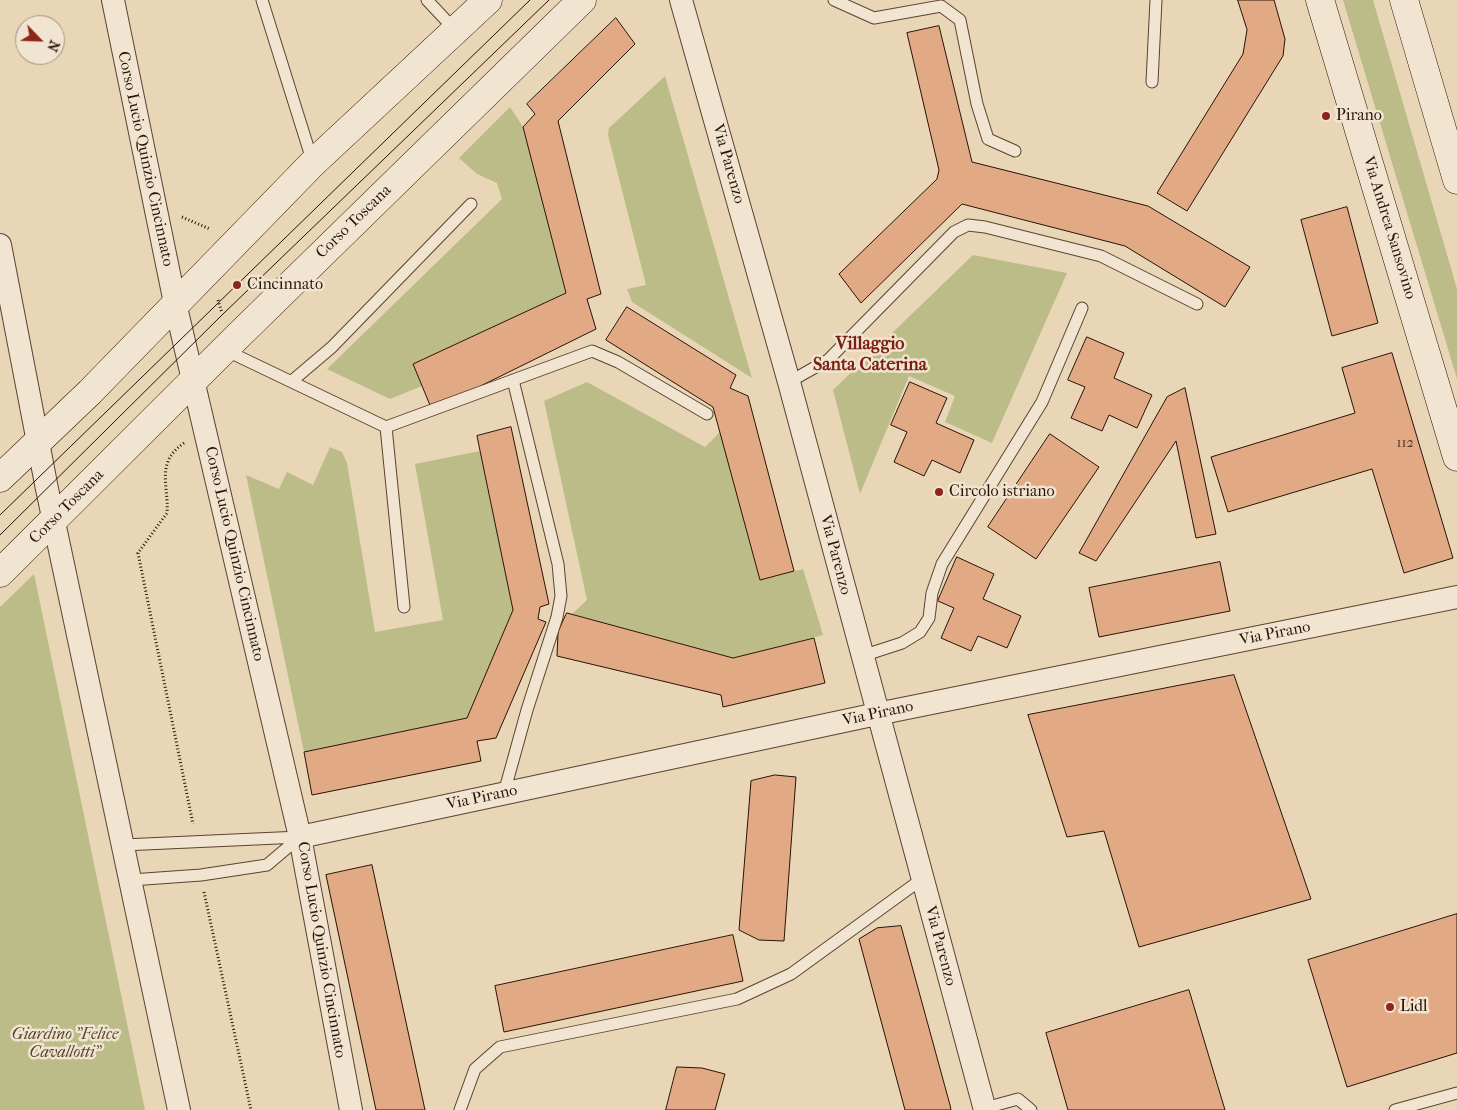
<!DOCTYPE html>
<style>
body{margin:0}
#map{position:relative;width:1457px;height:1110px;overflow:hidden;background:#e9d6b6;font-family:"IM FELL French Canon",serif}
canvas{display:block}
.north{position:absolute;left:15px;top:15px;width:50px;height:50px;box-sizing:border-box;background:#f1e4d0;border:1px solid #a19080;border-radius:50%;rotate:114deg;font-size:14px;font-weight:700;line-height:20px;text-align:center;color:#291207}
.north::after{content:'';display:block;margin:auto;width:18px;height:22px;background:#8f2418;clip-path:polygon(50% 0,100% 100%,50% 72%,0 100%)}
</style>
<div id="map">
<canvas width="1457" height="1110"></canvas>
<div class="north">N</div>
</div>
<script>
const c = document.querySelector('canvas').getContext('2d');
c.lineJoin = 'round';
function fillPath(path, color) {
  c.fillStyle = color;
  c.fill(path, 'evenodd');
}
function stroke(path, color, width, dash) {
  c.strokeStyle = color;
  c.lineWidth = width;
  c.lineCap = dash ? 'butt' : 'round';
  c.setLineDash(dash || []);
  c.stroke(path);
}
function drawText(font, color, halo, rows, align = 'center') {
  c.font = font + ' "IM FELL French Canon",serif';
  c.lineWidth = 5;
  c.setLineDash([]);
  c.textBaseline = 'middle';
  c.strokeStyle = halo;
  c.fillStyle = color;
  for (const [text, x, y, turn = 0] of rows) {
    c.save();
    c.translate(x, y);
    c.rotate((+turn || 0) * Math.PI / 180);
    c.textAlign = isNaN(turn) ? turn : align;
    if (halo) c.strokeText(text, 0, 0);
    c.fillText(text, 0, 0);
    c.restore();
  }
}
fillPath(new Path2D(`
 M1343 0H1373L1457 289V379Z
 M665 76 752 378 632 302 627 289 646 285 608 135 609 128Z
 M510 107 523 127 566 293 413 364 422 386 390 399 327 369 502 199 497 183 477 174 459 158Z
 M973 255 1067 273 992 443 945 422 955 396 909 376 860 494 833 390Z
 M587 382 705 447 720 432 760 580 803 569 823 635 733 658 572 614 587 600 544 401Z
 M330 447 342 452 347 463 375 632 443 620 415 464 480 451 513 610 467 718 304 752 246 475 279 489 287 472 313 485Z
 M34 574 145 1110H0V607Z`), '#bcbc89');
const building = new Path2D(`
 M1238 0H1274L1285 39 1283 56 1187 211 1157 193 1243 54 1247 30Z
 M616 18 635 44 558 121 601 294 587 299 596 329 432 410 413 364 566 293 523 127 535 114 527 104Z
 M939 26 972 162 1148 206 1250 267 1225 307 1125 246 962 204 861 303 839 274 937 179 939 170 907 33Z
 M1347 207 1378 323 1332 336 1301 220Z
 M627 307 736 375 730 388 748 396 794 571 760 580 713 407 606 340Z
 M1087 337 1124 353 1114 378 1152 395 1137 428 1109 415 1102 431 1071 418 1085 387 1068 380Z
 M1392 353 1453 558 1404 573 1372 469 1228 512 1211 457 1355 413 1342 368Z
 M910 382 947 398 936 423 974 440 960 473 932 460 924 476 894 462 907 432 891 425Z
 M1185 388 1216 534 1196 538 1176 441 1096 561 1079 553 1167 397Z
 M511 427 549 604 540 607 538 619 546 622 496 738 477 741 481 761 312 795 304 752 467 718 513 610 477 436Z
 M1050 434 1099 467 1036 559 988 527Z
 M957 557 994 574 983 599 1021 616 1007 648 978 636 971 651 941 638 954 608 938 601Z
 M1220 562 1230 611 1099 637 1089 588Z
 M567 613 733 658 814 638 825 683 723 707 721 695 557 656 558 632Z
 M1234 675 1311 899 1139 947 1104 831 1067 837 1028 715Z
 M775 775 796 777 784 941 759 940 739 930 751 781Z
 M372 865 425 1110H376L326 875Z
 M1457 914V1053L1347 1087 1308 960Z
 M901 926 950 1105 951 1110H905L859 939 877 928Z
 M733 935 743 981 504 1032 495 986Z
 M1189 990 1225 1110H1068L1046 1033Z
 M677 1067 702 1068 725 1074 715 1110H666Z`);
fillPath(building, '#e1aa85');
stroke(building, '#291207', 1);
const lane = new Path2D(`
 M262 0 313 163
 M427 0 456 31
 M834 0 874 18 941 6 960 20 977 104 988 139 1015 151
 M1152 82 1156 0
 M225 350 386 427 404 607
 M292 381 332 347 471 204
 M789 382 828 360 954 232 968 225 985 227 1101 256 1197 304
 M386 427 592 351 618 362 707 414
 M862 656 902 643 920 632 929 618 932 593 942 564 1042 402 1082 308
 M504 793 527 710 557 617 561 596 558 564 513 380
 M123 845 300 837
 M131 880 201 875 267 865 300 837
 M985 1108 1018 1099 1031 1110
 M460 1110 475 1069 500 1047 737 999 791 974 922 879
 M1395 1110 1457 1093`);
const street = new Path2D(`
 M113 0 175 303 300 837 351 1110
 M681 0 789 382 985 1110
 M0 245 47 489 179 1110
 M300 837 877 714 1457 597`);
const secondary = new Path2D(`
 M1320 0 1457 457
 M1404 0 1457 180
 M0 478 90 392 313 163 488 0
 M0 573 237 337 582 0`);
stroke(lane, '#594333', 13);
stroke(street, '#594333', 24);
stroke(secondary, '#291207', 29);
stroke(new Path2D(`
 M182 217 210 229
 M218 300 222 313
 M184 443C155 463 169 485 167 513L138 553 193 824
 M204 892 251 1110`), '#291207', 3, [1, 2.5]);
stroke(lane, '#f1e4d0', 11);
stroke(street, '#f1e4d0', 22);
stroke(secondary, '#f1e4d0', 28);
stroke(new Path2D(`
 M0 515 530 0
 M0 535 222 315 549 0`), '#291207', 1);
for (const [x, y, r, color] of [
 [1326,116,5,"#8f2418"],
 [237,285,5,"#8f2418"],
 [939,492,5,"#8f2418"],
 [1390,1007,5,"#8f2418"]
]) {
  const dot = new Path2D();
  dot.arc(x, y, r, 0, 2 * Math.PI);
  c.fillStyle = color;
  c.fill(dot);
  stroke(dot, '#f1e4d0', 2);
}
drawText('14px', '#573826', null, [
 ["112",1405,444]
]);
drawText('16px', '#291207', '#f1e4d0', [
 ["Pirano",1336,116],
 ["Cincinnato",247,285],
 ["Circolo istriano",949,492],
 ["Lidl",1400,1007]
], 'left');
drawText('16px', '#291207', '#f1e4d0', [
 ["Corso Lucio Quinzio Cincinnato",145,159,78],
 ["Via Parenzo",728,164,74],
 ["Corso Toscana",354,222,-44],
 ["Via Andrea Sansovino",1389,228,73],
 ["Corso Toscana",67,507,-45],
 ["Corso Lucio Quinzio Cincinnato",234,554,77],
 ["Via Parenzo",835,555,75],
 ["Via Pirano",1275,634,-11],
 ["Via Pirano",878,714,-12],
 ["Via Pirano",482,798,-12],
 ["Via Parenzo",940,946,75],
 ["Corso Lucio Quinzio Cincinnato",321,950,80]
]);
drawText('italic 16px', '#55452e', '#f1e4d0', [
 ["Giardino \"Felice",65,1035],
 ["Cavallotti\"",65,1053]
]);
drawText('bold 18px', '#7a1f14', '#f1e4d0', [
 ["Villaggio",870,345],
 ["Santa Caterina",870,366]
]);
</script>
